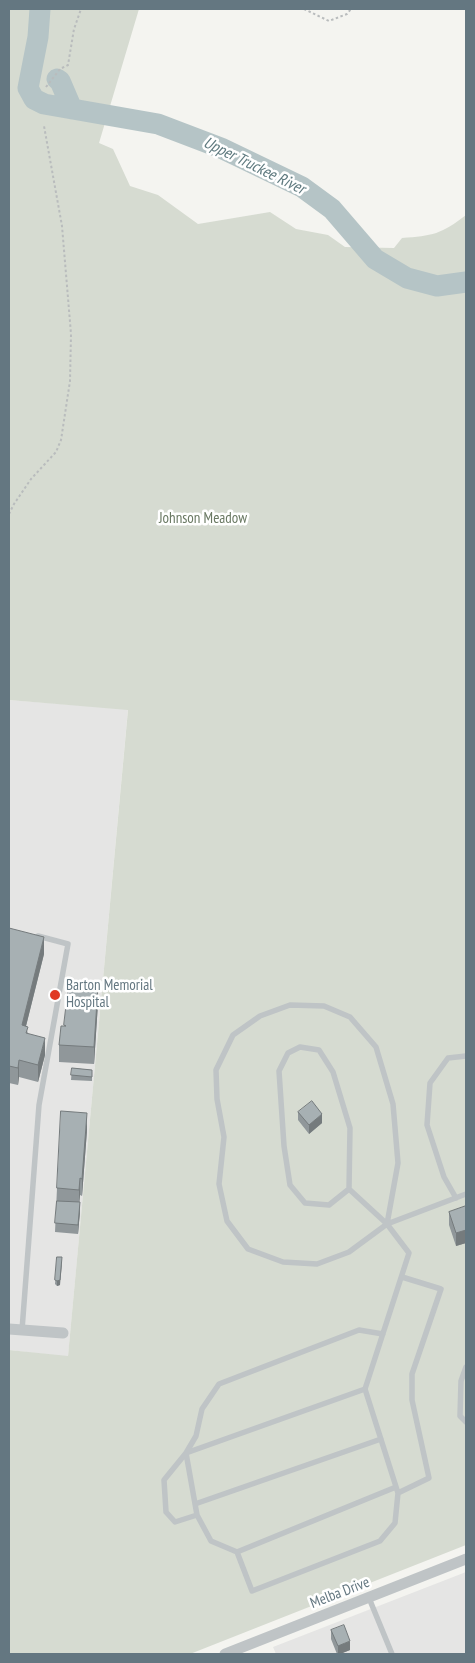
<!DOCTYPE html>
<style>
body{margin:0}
#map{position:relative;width:475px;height:1663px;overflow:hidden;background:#f4f4f0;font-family:"PT Sans Narrow",sans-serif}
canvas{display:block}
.frame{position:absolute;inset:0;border:10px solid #647781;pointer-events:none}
</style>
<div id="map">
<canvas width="475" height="1663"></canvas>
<div class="frame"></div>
</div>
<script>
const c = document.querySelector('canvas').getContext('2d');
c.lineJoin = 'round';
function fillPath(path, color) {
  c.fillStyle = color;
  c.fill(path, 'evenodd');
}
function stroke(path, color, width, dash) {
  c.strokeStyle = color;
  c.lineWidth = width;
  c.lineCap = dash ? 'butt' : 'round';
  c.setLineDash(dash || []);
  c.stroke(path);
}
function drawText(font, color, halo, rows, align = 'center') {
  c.font = font + ' "PT Sans Narrow",sans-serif';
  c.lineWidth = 5;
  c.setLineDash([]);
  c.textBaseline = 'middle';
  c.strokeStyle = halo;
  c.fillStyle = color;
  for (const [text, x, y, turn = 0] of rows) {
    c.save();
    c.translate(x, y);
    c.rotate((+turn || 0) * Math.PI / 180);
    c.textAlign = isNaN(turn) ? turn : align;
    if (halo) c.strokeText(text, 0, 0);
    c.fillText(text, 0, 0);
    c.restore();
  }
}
fillPath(new Path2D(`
 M9 700 128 709 68 1357 9 1350Z
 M466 1572V1654H276L273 1647Z`), '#e5e5e4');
fillPath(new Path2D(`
 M9 9H139L99 143 113 149 130 186 158 195 198 224 270 212 296 229 328 235 345 247 394 248 402 238C432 236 442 234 466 215V1545L190 1654H9V1350L68 1356 128 710 9 700Z`), '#d6dbd1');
stroke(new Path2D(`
 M40 9 38 37 28 88 34 99 44 104 158 124 221 148 302 187 332 209 375 259 407 278 437 286 466 282
 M57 79 60 81 72 109`), '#b5c4c6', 21);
stroke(new Path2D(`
 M304 9 329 21 347 14 351 9
 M46 87 60 69 68 65 74 29 81 9
 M9 514 14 504 31 479 56 452 61 440 70 381 71 334 62 226 44 126`), '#b9bcbd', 2, [2.5, 2.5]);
stroke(new Path2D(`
 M290 1005 324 1006 350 1017 376 1047 393 1104 398 1163 387 1224 349 1252 317 1264 283 1262 248 1249 227 1221 219 1184 224 1137 217 1099 216 1070 233 1035 260 1016Z
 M349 1189 329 1205 305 1203 290 1185 284 1146 279 1071 288 1053 300 1047 319 1050 333 1072 350 1128 349 1189 387 1224
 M456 1198 444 1177 427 1125 430 1083 448 1058 466 1056
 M22 1330 39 1105 68 944 38 936
 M383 1334 359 1330 219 1384 202 1409 196 1436 186 1453 197 1515 211 1541 237 1552 252 1591 380 1541 395 1523 398 1493 365 1389 409 1253 387 1224 466 1194
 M466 1367 461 1381 460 1416 466 1422
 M398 1493 429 1478 412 1400V1374L441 1289 402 1277
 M195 1504 381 1439
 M197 1515 175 1522 166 1512 164 1480 186 1453 365 1389
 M237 1552 396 1487
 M369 1598 392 1654`), '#bfc4c6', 5.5);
stroke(new Path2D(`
 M9 1329 63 1333
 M225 1654 466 1559`), '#bfc4c6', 11);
fillPath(new Path2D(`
 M9 928 44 954 26 1026 28 1034 45 1055 38 1082 19 1077 18 1085 9 1083Z
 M69 984 98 1003 94 1064 59 1062V1045L64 1026Z
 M72 1068 92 1070V1081L71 1080Z
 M298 1112 322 1123 309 1134 298 1120Z
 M87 1130 82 1196 80 1195 79 1202 80 1211 78 1234 55 1232 57 1188Z
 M466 1142V1158L465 1156V1143Z
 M466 1206V1243L456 1246 449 1225V1212Z
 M57 1257 60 1285 57 1286 55 1284Z
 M331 1630 350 1650 340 1654H337L331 1639Z`), '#90979a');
fillPath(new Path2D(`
 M44 937V954L22 1042V1025Z
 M98 986V1003L94 1064V1047Z
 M45 1038V1055L38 1082V1065Z
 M19 1060V1077L18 1085V1068Z
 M87 1113V1130L82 1196V1179Z
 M322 1114V1123L309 1134V1125Z
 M80 1178V1195L79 1207V1190Z
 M80 1202V1211L78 1234V1225Z
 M466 1230V1243L456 1246V1233Z
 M62 1262 60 1285 57 1286V1281Z
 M350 1641V1650L340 1654H338V1646Z`), '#757b7d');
const building = new Path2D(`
 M9 928 44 937 22 1025 28 1027 26 1033 45 1038 38 1065 19 1060 18 1068 9 1066Z
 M69 984 98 986 94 1047 59 1045 61 1026H66L64 1025Z
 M72 1068 92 1070V1077L71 1075Z
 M312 1101 322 1114 309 1125 298 1112Z
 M61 1111 87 1113 82 1179 80 1178 79 1190 57 1188Z
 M57 1201 80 1202 78 1225 55 1223Z
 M466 1206V1230L456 1233 449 1212Z
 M57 1257H62L60 1280 57 1281 55 1280Z
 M344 1625 350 1641 338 1646 331 1630Z`);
fillPath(building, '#a7b0b3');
stroke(building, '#757b7d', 1);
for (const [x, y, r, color] of [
 [55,995,6,"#e03a24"]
]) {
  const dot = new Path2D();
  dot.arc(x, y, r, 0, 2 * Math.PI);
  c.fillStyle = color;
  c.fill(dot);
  stroke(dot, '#fff', 2);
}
drawText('15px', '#697862', '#fff', [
 ["Johnson Meadow",203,519]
]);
drawText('15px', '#647781', '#fff', [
 ["Barton Memorial",66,986],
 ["Hospital",66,1003]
], 'left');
drawText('15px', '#647781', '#fff', [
 ["Melba Drive",340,1593,-21]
]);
drawText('italic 16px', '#5f7a7f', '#fff', [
 ["Upper Truckee River",254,166,26]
]);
</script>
